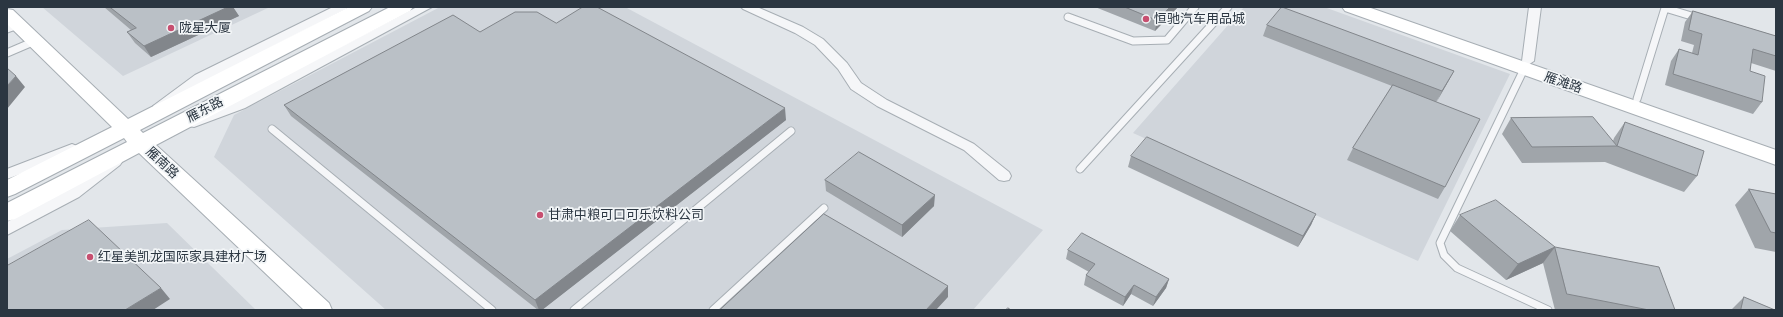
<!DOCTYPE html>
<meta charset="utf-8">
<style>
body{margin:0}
#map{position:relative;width:1783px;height:317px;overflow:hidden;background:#e2e6ea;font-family:"Noto Sans",sans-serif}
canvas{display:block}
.frame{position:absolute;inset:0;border:8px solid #2b3641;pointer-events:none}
</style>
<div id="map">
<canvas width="1783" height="317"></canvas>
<div class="frame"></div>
</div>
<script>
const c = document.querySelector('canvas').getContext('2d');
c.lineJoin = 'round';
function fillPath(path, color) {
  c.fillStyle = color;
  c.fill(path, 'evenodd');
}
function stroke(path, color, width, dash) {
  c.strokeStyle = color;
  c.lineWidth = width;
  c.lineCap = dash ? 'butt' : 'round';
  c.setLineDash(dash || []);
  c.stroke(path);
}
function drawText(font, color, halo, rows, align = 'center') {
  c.font = font + ' "Noto Sans","Noto Sans SC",sans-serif';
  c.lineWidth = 3.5;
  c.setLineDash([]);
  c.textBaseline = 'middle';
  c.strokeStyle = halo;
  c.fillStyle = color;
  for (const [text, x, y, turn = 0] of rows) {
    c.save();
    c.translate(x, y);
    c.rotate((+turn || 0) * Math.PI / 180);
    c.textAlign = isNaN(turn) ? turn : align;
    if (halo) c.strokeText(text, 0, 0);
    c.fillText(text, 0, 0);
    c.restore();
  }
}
fillPath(new Path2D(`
 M42 7H270L123 76Z
 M440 7H625L1043 230 973 310H386L214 157 234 115Z
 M1244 7H1324L1510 74 1418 261 1133 133Z
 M167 223 256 310H7V259L62 230Z`), '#d0d5db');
const lane = new Path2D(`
 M1068 17 1133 41 1167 40 1195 7
 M7 29 18 25
 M7 53 35 41
 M1525 67 1440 243 1444 255 1457 268 1548 310
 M1637 99 1665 8 1698 18
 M272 129 492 310
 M1080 169 1228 7
 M574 310 791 131
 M713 310 824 208`);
const street = new Path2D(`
 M333 7H348L346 9 205 81 165 109H155L153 106 195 75Z
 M417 7H432L245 108 194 127 189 126 187 123 189 120 235 102Z
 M741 7H757L803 27 823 39 847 63 861 83 887 100 974 144 1009 172 1011 176 1009 180 1004 181 999 180 964 150 877 106 851 89 838 69 815 45 795 33 743 9Z
 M1529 7H1541L1534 61 1528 65 1522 61Z
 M72 144 77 146 79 149 77 152 7 179V169Z
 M115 157 120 159 122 162 120 165 79 197 7 235V222L69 189 110 159Z`);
const secondary = new Path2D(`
 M349 7H372L369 11 140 130 143 133 390 7H413L410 11 156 145 329 303 332 310H304L139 153 15 219 7 221V203L127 142 124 138 15 194 7 197V180L112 127 7 24V9L13 10 128 119Z
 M1342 7H1368L1776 150V165L1345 11Z`);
stroke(lane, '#a7aeb4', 9);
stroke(street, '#a7aeb4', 2);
stroke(secondary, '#a7aeb4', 2);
stroke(lane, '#f5f6f8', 7);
fillPath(street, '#f5f6f8');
fillPath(secondary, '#fff');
fillPath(new Path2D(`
 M104 7H233L239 16 151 57 135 43 127 32 131 30Z
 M1095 7H1178L1155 31Z
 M1693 11 1776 36V71L1751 63 1750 71 1762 102 1753 114 1665 85 1671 61 1679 49 1692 53 1694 45 1681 41 1685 22Z
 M556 23 786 120 542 310H538L291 116 284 105 480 32Z
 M1267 25 1454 71 1436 102 1445 187 1438 199 1347 160 1353 148 1392 86 1263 36Z
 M1511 118 1613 141 1614 138 1625 122 1697 176 1684 192 1605 162 1522 163 1502 134Z
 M1131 156 1316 214 1311 225 1298 247 1128 167Z
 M825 180 934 206 902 237 826 191Z
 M1749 189 1776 194V252L1755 248 1735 205Z
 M1460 215 1555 247 1675 310H1555L1543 263 1506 280 1450 231Z
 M1068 250 1169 279 1166 288 1153 306 1131 294 1123 306 1084 285 1086 275 1089 272 1066 259Z
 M1744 297 1775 310H1731Z`), '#a0a5aa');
fillPath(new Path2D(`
 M228 7H233L239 16 151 57 144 46Z
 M1170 7H1178L1155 31 1157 20Z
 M1454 71 1448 82 1436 103 1442 91Z
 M16 76 25 87 7 109V86Z
 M785 108 786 120 542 310H539L535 300Z
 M935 195 934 206 902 237V225Z
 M1316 214 1311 225 1298 247 1303 236Z
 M1555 247 1543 263 1506 280 1518 264Z
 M1169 279 1166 288 1153 306 1156 297Z
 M1134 285 1131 294 1123 306 1125 297Z
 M948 286V297L936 310H926Z
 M161 288 170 299 153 310H125Z`), '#82868b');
const building = new Path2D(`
 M110 7H228L144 46 127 32 136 28Z
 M583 7H597L785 108 535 300 284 105 453 15 480 32 515 12H537L556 23Z
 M1125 7H1170L1157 20Z
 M1282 7 1454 71 1442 91 1267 25Z
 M1693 11 1776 36V56L1753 49 1750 71 1765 76 1762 102 1673 74 1679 49 1698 55 1702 34 1689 30Z
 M7 68 16 76 7 86Z
 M1393 85 1480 119 1445 187 1353 148Z
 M1593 117 1617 146 1625 122 1704 151 1697 176 1617 146 1532 147 1511 118Z
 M1147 137 1316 214 1303 236 1131 156Z
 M859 152 935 195 902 225 825 180Z
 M1749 189 1776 194V233L1771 232Z
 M1496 200 1555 247 1518 264 1460 215Z
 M824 214 948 286 926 310H720Z
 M89 220 161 288 125 310H7V266Z
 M1082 233 1169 279 1156 297 1134 285 1125 297 1086 275 1095 264 1068 250Z
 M1555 247 1659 267 1675 310H1649L1567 294Z
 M1744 297 1775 310H1741Z
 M1008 308 1011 310H1006Z`);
fillPath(building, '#bac0c6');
stroke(building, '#82868b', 1);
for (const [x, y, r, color] of [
 [1146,19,4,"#c74f70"],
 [171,28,4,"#c74f70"],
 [540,215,4,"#c74f70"],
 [90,257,4,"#c74f70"]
]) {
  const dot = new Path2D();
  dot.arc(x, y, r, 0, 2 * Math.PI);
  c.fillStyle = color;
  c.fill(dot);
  stroke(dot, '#f2f5f7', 1.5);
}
drawText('13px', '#2b3641', '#f2f5f7', [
 ["恒驰汽车用品城",1154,19],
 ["陇星大厦",179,28],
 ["甘肃中粮可口可乐饮料公司",548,215],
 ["红星美凯龙国际家具建材广场",98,257]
], 'left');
drawText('13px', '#2b3641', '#f2f5f7', [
 ["雁滩路",1563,83,19],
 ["雁东路",205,110,-27],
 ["雁南路",162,163,43]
]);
</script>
